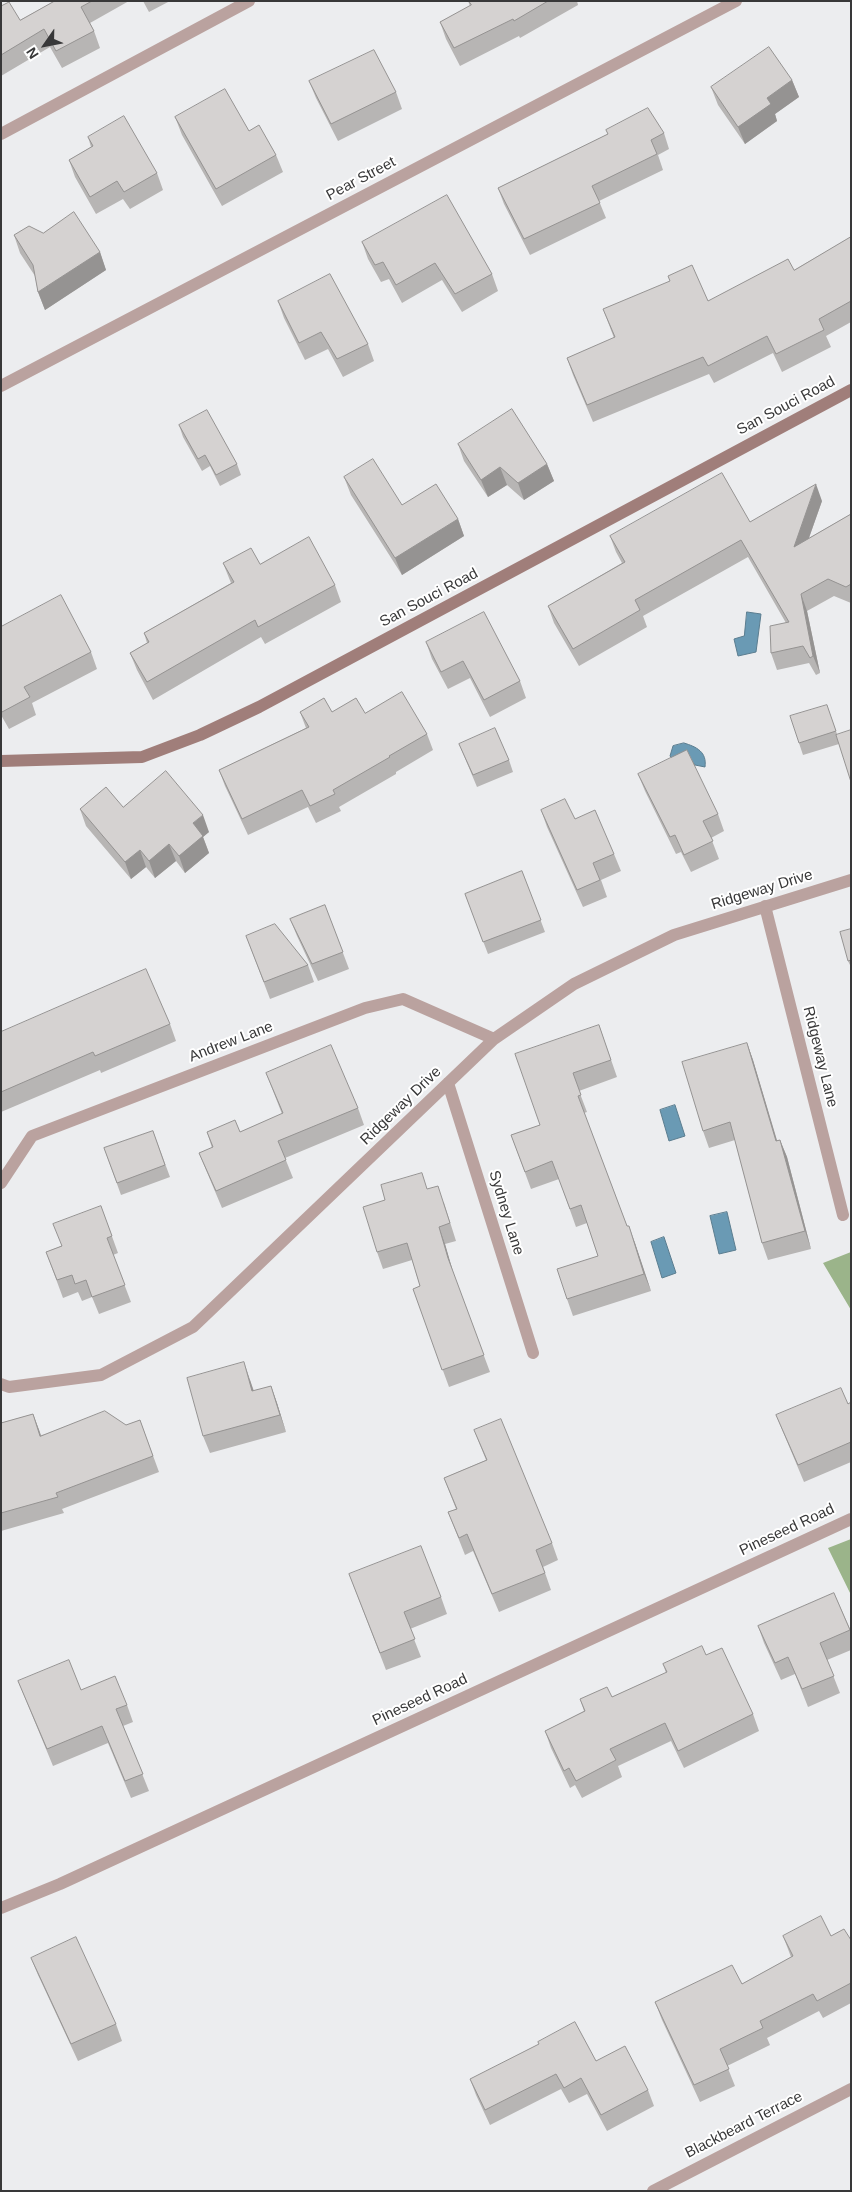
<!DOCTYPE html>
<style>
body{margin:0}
#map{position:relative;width:852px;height:2192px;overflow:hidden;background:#ecedef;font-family:Helvetica,sans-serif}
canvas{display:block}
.frame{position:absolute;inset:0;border:2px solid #383839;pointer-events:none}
.north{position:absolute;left:20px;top:20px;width:50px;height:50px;-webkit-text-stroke:4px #fff;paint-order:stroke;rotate:237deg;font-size:14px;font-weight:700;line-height:20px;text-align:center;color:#383839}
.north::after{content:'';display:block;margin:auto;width:18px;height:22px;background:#383839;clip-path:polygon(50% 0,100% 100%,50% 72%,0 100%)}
</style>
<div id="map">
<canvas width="852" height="2192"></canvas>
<div class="frame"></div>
<div class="north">N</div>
</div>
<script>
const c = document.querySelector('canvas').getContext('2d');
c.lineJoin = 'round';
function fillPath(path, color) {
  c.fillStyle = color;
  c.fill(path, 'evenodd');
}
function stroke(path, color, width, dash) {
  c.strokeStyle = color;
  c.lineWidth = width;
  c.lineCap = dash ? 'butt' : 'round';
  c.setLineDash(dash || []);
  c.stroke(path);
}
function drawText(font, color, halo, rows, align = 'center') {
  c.font = font + ' Helvetica,sans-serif';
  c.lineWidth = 4;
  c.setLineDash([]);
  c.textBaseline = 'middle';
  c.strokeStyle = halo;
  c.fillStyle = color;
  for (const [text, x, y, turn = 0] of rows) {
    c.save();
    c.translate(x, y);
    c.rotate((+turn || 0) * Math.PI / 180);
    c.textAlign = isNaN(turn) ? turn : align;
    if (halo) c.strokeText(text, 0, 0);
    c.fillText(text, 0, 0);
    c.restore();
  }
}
fillPath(new Path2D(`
 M851 1252V1310L823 1263Z
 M851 1539V1595L828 1548Z`), '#9bb48a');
const water = new Path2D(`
 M747 612 761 614 756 652 738 656 734 639 744 636Z
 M684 743C697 747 707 752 705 767L695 765 690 759 674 761 670 756 673 746Z
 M675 1105 685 1136 669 1141 660 1110Z
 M727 1212 736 1250 719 1254 710 1216Z
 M664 1237 676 1273 662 1278 651 1242Z`);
fillPath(water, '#6a9ab4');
stroke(water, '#5b7d8f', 1);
stroke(new Path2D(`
 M1 134 249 1
 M1 386 736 1
 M765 906 843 1215
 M448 1083 533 1353
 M1 1183 32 1136 365 1008 403 999 494 1039
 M1 1384 9 1387 101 1375 193 1327 494 1039 574 984 674 935 851 880
 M1 1908 60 1884 851 1519
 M653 2191 851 2089`), '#baa29f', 12);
stroke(new Path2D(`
 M1 761 142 757 200 735 259 707 851 390`), '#a07e7a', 12);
fillPath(new Path2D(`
 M55 1H129L90 23 94 31 100 48 62 68 50 47 1 76V6L20 20Z
 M143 1H170L149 12Z
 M468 1H577L578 5 520 38 519 36 460 66 446 39 440 22 470 6Z
 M792 80 799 97 775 114 777 121 745 144 718 105 711 87Z
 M309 81 396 92 402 109 338 141 316 98Z
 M175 117 249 131 276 155 283 172 222 206 182 135Z
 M606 130 664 133 669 149 658 155 663 170 599 201 606 218 530 255 504 204 498 188 608 134Z
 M88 137 157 173 163 190 130 209 123 199 96 214 75 177 69 160 91 147Z
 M43 233 100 252 106 270 45 310 38 292 35 276 20 253 14 235Z
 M851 237V322L826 336 831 347 782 372 773 353 714 383 709 374 593 422 573 375 567 358 614 338 603 309 708 301 794 270Z
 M362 242 492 274 498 291 462 312 442 280 402 303 389 279 381 282 368 259Z
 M278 301 368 344 374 361 343 377 328 349 305 360 284 318Z
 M179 425 237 464 241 475 220 486 210 466 202 471 183 437Z
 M458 444 547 464 554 481 524 500 507 485 488 497 464 461Z
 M344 477 402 505 458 519 464 536 402 575 351 495Z
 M822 501 809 538 851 514V603L834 596 807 611 820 673 816 675 809 663 777 670 771 653 786 623 748 557 643 616 647 627 579 666 554 623 548 606 622 563 616 552 610 536 750 522Z
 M223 563 260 564 335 585 341 602 265 644 261 637 153 700 137 670 130 653 147 643 144 633 231 583Z
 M1 627 91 652 97 669 32 703 36 715 9 729 1 715Z
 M426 642 520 681 526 698 490 717 470 678 448 689 432 659Z
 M827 705 837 734 839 744 803 755 799 743Z
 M300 712 365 713 427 734 433 750 396 772V774L339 807 341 811 316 823 308 807 248 835 225 786 219 770 306 728Z
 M459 744 509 760 513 772 477 787Z
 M638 774 718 814 724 831 711 838 719 859 691 872 681 852 676 854 645 791Z
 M123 807 209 832 203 837 209 853 185 873 176 861 155 878 146 867 131 879 86 826 80 809Z
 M541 810 575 819 614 854 621 871 601 880 607 897 583 907 547 827Z
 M522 871 545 932 488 954 465 894Z
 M325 905 349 969 318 981 297 936 290 919Z
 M851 929V967L848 961Z
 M246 936 308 965 314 982 270 999Z
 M170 1024 176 1041 101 1073 100 1070 1 1112V1032Z
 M599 1025 617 1077 579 1091 587 1112 584 1113 627 1226 635 1243 651 1291 573 1316 567 1299 598 1256 587 1223 576 1227 559 1179 531 1189 511 1135 540 1125Z
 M747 1043 753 1060 777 1140H780L787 1157 811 1249 768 1260 762 1243 735 1140 709 1148 703 1131Z
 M266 1073 358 1108 364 1125 285 1158 293 1178 222 1208 206 1170 199 1153 212 1148 207 1132H240L282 1114Z
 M153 1131 170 1177 121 1195 104 1148Z
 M428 1189 444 1203 456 1241 445 1244 453 1273 490 1372 449 1387 413 1289 420 1286 412 1260 383 1269 377 1252Z
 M101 1206 118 1253 113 1255 131 1302 99 1314 92 1297 82 1301 78 1292 63 1298 46 1252 61 1246Z
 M250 1380 254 1391 271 1386 277 1403 286 1432 210 1453 203 1436Z
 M851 1402V1462L804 1482 783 1432 776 1415 848 1404Z
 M33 1414 41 1435 126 1425 140 1420 159 1472 62 1509 64 1513 1 1531V1423Z
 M474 1430 552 1543 558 1560 543 1567 551 1590 499 1612 473 1551 465 1555 448 1512 456 1509 444 1478 486 1460Z
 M349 1574 441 1597 447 1614 410 1629 421 1657 386 1670Z
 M834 1593 851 1631V1650L827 1660 840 1693 808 1707 795 1674 781 1680 764 1643 758 1626Z
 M706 1655 753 1714 759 1731 684 1768 671 1741 618 1766 622 1777 582 1798 575 1785 570 1788 551 1748 545 1731 584 1711 580 1699 612 1697 666 1673 663 1664Z
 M18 1681 81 1690 127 1705 133 1722 123 1726 149 1791 131 1798 108 1743 53 1766Z
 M783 1936H831L851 1940V2003L823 2018 819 2011 767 2038 770 2045 727 2066 735 2086 700 2102 662 2020 655 2002 742 1984 791 1957Z
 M31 1958 116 2024 122 2041 78 2061 38 1975Z
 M596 2061 648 2090 654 2106 607 2131 587 2094 569 2103 561 2089 490 2125 476 2095 470 2079Z`), '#b7b5b4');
fillPath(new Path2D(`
 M792 80 799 97 775 114 777 121 745 144 738 127 767 98Z
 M100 252 106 270 45 310 38 292Z
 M547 464 554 481 524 500 518 483Z
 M500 467 507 485 488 497 481 480Z
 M816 484 822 501 800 563 794 547Z
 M458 519 464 536 402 575 395 558Z
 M801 594 807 611 820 673 813 656Z
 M203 815 209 832 203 837 209 853 185 873 179 856 193 823Z
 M169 844 176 861 155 878 149 861Z
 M140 850 146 867 131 879 125 862Z
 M747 1043 753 1060 782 1158 776 1141Z
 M780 1140 787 1157 811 1249 805 1231Z
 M629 1226 635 1243 651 1291 644 1274Z
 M439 1227 445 1244 454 1275 448 1258Z
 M244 1362 250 1380 259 1408 252 1391Z
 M271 1386 277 1403 286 1432 280 1415Z
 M33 1414 39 1430 46 1452 40 1436Z`), '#959392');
const building = new Path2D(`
 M55 1H92L81 7 94 31 56 51 44 29 1 55V6L9 2 20 20Z
 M469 1H548L514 21 513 19 454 48 440 22 471 5Z
 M769 47 792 80 767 98 771 104 738 127 711 87Z
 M374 50 396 92 331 124 309 81Z
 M225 89 249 131 259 125 276 155 216 189 175 117Z
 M648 108 664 133 651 140 657 154 592 186 600 203 524 239 498 188 608 134 606 130Z
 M124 116 157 173 124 192 117 181 90 197 69 160 93 146 88 137Z
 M447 195 492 274 455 294 435 263 396 285 383 262 375 265 362 242Z
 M74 212 100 252 38 292 33 265 14 235 29 226 43 233Z
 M851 237V301L819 319 824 330 776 354 767 336 708 366 703 357 587 405 567 358 615 337 603 309 670 281 668 276 692 265 708 301 788 259 794 270Z
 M330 274 368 344 337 359 321 332 299 343 278 301Z
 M512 409 547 464 518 483 500 467 481 480 458 444Z
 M207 410 237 464 216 475 205 455 198 459 179 425Z
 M373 459 402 505 436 484 458 519 395 558 344 477Z
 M722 473 750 522 816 484 794 547 851 514V584L846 587 828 579 801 594 813 656 810 658 803 646 771 653 770 626 789 622 741 540 635 600 640 610 573 649 548 606 625 562 610 536Z
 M309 537 335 585 258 627 255 620 147 682 130 653 149 642 144 633 234 582 223 563 251 548 260 564Z
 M61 595 91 652 24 687 30 697 2 712 1 710V627Z
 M484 612 520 681 484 700 463 661 441 672 426 642Z
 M402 692 427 734 389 756 390 757 333 790 335 794 310 806 302 790 242 819 219 770 309 727 300 712 324 698 332 712 356 698 365 713Z
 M827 705 836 731 799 743 790 716Z
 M495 728 509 760 473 775 459 744Z
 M851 730V782L836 735Z
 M687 750 718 814 703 821 713 841 684 855 675 835 670 837 638 774Z
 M166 771 203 815 193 823 203 836 179 856 169 844 149 861 140 850 125 862 80 809 106 787 123 807Z
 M565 799 575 819 595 810 614 854 593 863 600 880 577 890 541 810Z
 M522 871 541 920 483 942 465 894Z
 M325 905 343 952 312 964 290 919Z
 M275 924 308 965 264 982 246 936Z
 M851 929V960L848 961 840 932Z
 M146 969 170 1024 95 1056 93 1052 1 1092V1032Z
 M599 1025 611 1060 573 1073 581 1095 578 1096 627 1226H629L644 1274 567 1299 557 1269 598 1256 581 1205 570 1209 552 1161 525 1172 511 1135 540 1125 515 1054Z
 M747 1043 776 1141 780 1140 805 1231 762 1243 730 1122 703 1131 682 1062Z
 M331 1045 358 1108 278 1141 286 1160 216 1191 199 1153 213 1147 207 1132 235 1120 240 1132 283 1113 266 1073Z
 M153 1131 165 1165 117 1183 104 1148Z
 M422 1173 427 1189 438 1186 450 1223 439 1227 448 1258 484 1355 442 1370 413 1289 420 1286 407 1243 377 1252 363 1207 385 1200 381 1185Z
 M101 1206 112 1236 107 1238 125 1285 92 1297 86 1280 75 1284 72 1275 57 1280 46 1252 62 1246 53 1224Z
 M244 1362 252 1391 271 1386 280 1415 203 1436 187 1378Z
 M841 1388 848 1404 851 1402V1442L798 1465 776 1415Z
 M105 1411 126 1425 140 1420 153 1456 56 1493 58 1497 1 1513V1423L33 1414 40 1436Z
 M501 1419 552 1543 536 1550 545 1573 492 1594 467 1534 459 1538 448 1512 457 1509 444 1478 487 1460 474 1430Z
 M421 1546 441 1597 404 1612 415 1639 380 1653 349 1574Z
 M834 1593 850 1630 820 1643 834 1676 802 1689 788 1657 775 1663 758 1626Z
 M702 1646 706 1655 722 1648 753 1714 678 1751 665 1723 610 1749 616 1760 576 1781 569 1768 564 1771 545 1731 585 1711 580 1699 607 1687 612 1697 667 1672 663 1664Z
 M69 1660 81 1690 115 1676 127 1705 116 1709 143 1774 125 1781 102 1726 47 1749 18 1681Z
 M821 1916 831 1936 844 1929 851 1940V1983L817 2001 813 1994 760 2021 763 2028 720 2049 729 2069 694 2085 655 2002 732 1965 742 1984 793 1956 783 1936Z
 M76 1937 116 2024 71 2044 31 1958Z
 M575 2022 596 2061 625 2046 648 2090 601 2115 581 2078 564 2088 556 2074 485 2110 470 2079 539 2044 538 2042Z`);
fillPath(building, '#d5d2d1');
stroke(building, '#959392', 1);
drawText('15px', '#383839', '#fff', [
 ["Pear Street",361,179,-28],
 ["San Souci Road",786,406,-28],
 ["San Souci Road",429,598,-28],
 ["Ridgeway Drive",762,890,-17],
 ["Andrew Lane",231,1042,-21],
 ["Ridgeway Lane",820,1057,76],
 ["Ridgeway Drive",401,1106,-44],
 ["Sydney Lane",506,1213,73],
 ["Pineseed Road",787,1530,-25],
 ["Pineseed Road",420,1700,-25],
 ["Blackbeard Terrace",744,2125,-27]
]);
</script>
